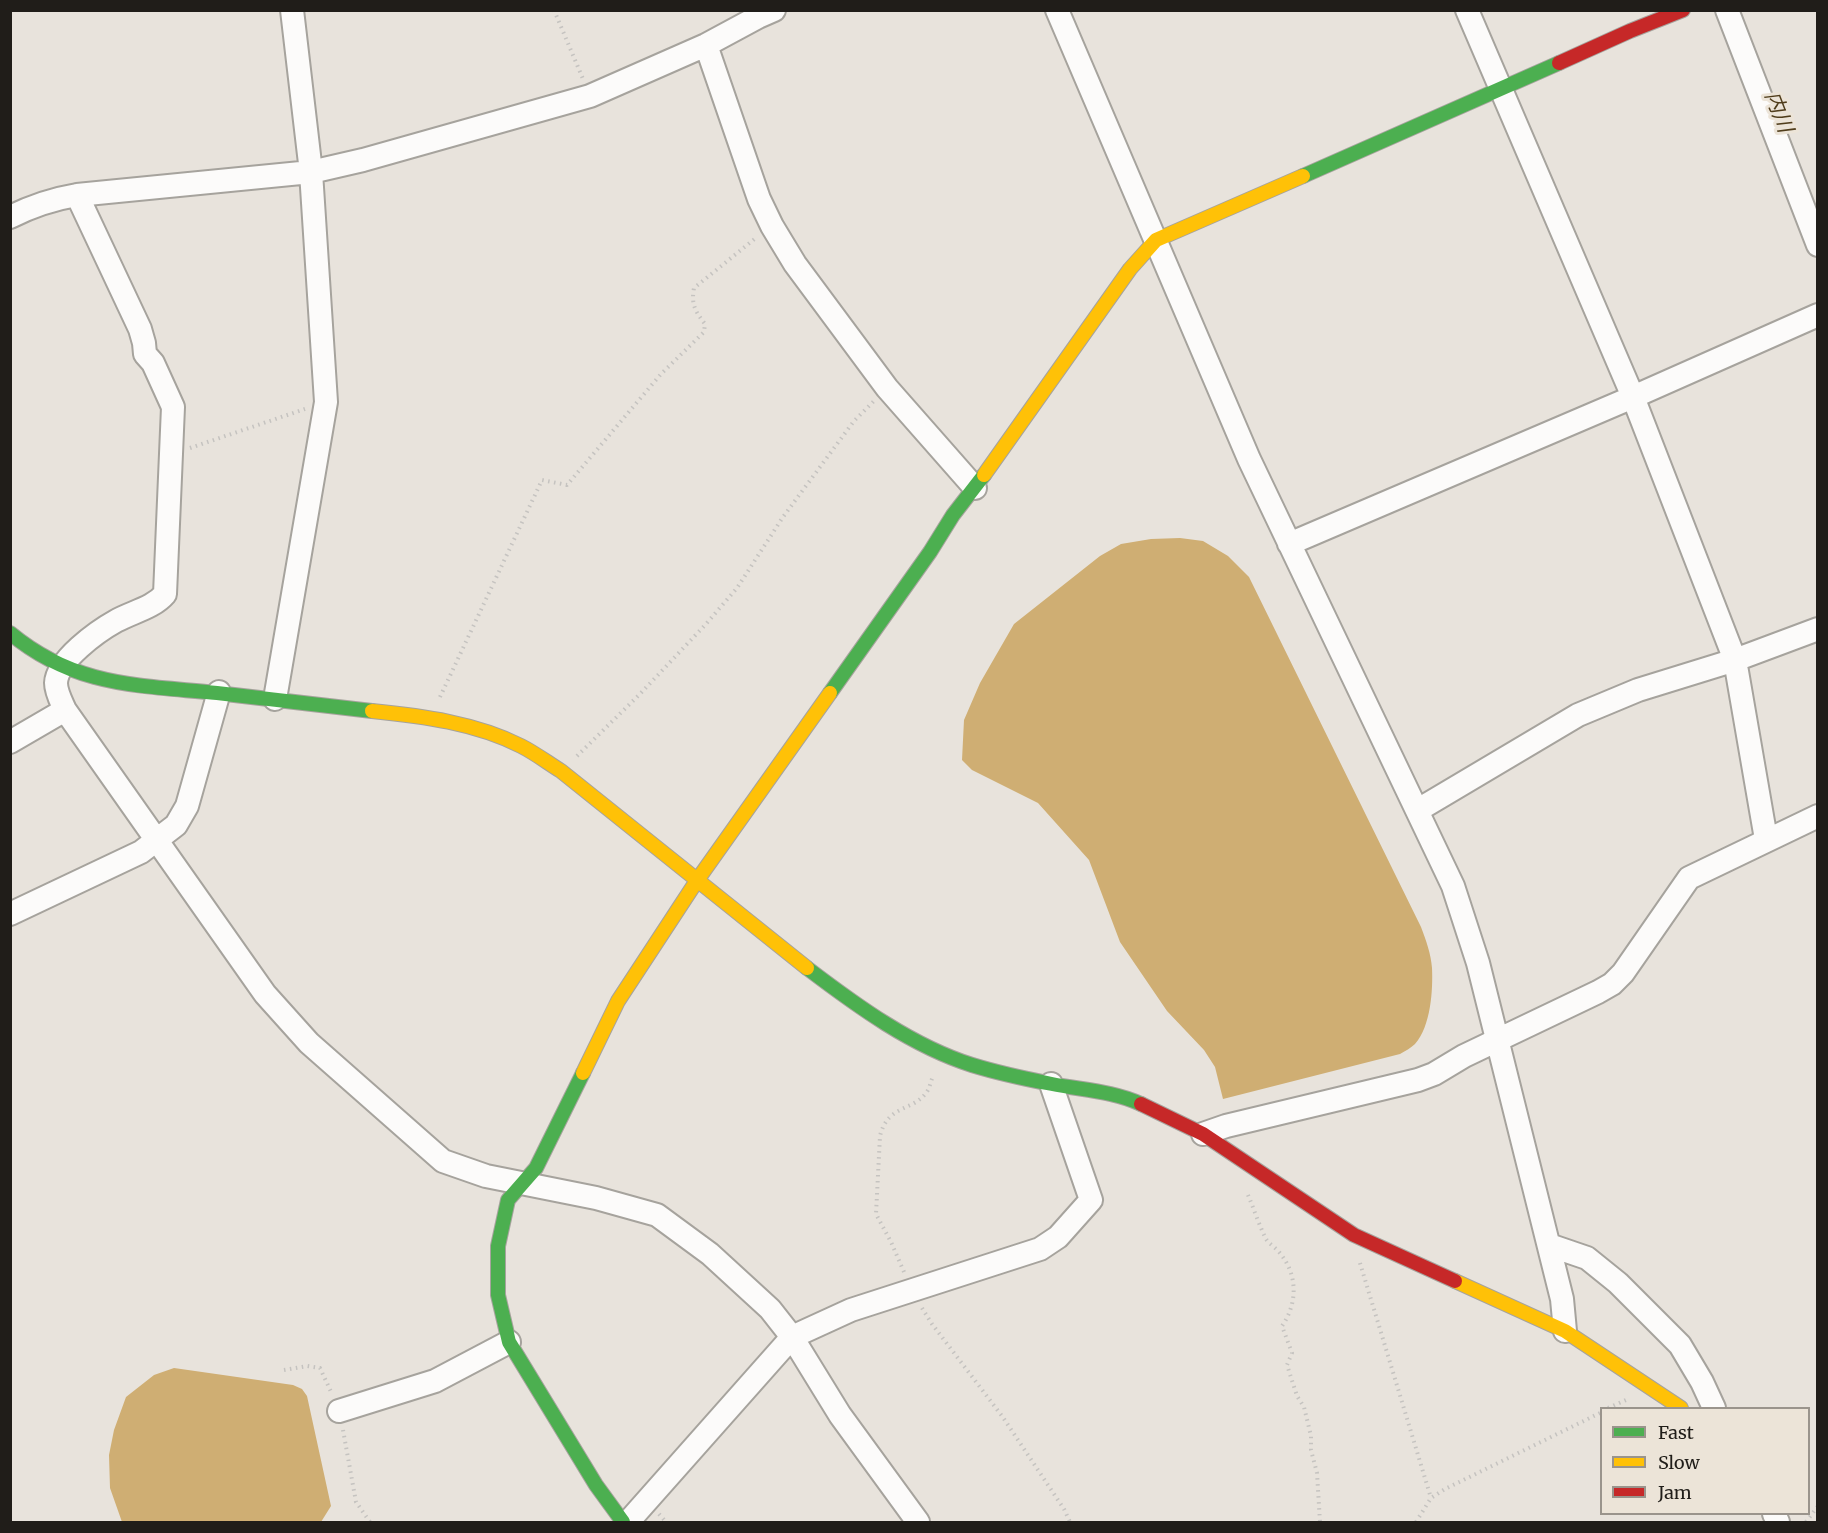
<!DOCTYPE html>
<meta charset="utf-8">
<style>
body{margin:0}
#map{position:relative;width:1828px;height:1533px;overflow:hidden;background:#e8e3dc;font-family:Merriweather,serif}
canvas{display:block}
.frame{position:absolute;inset:0;border:12px solid #201d19;pointer-events:none}
.legend{position:absolute;left:1600px;top:1407px;width:210px;height:108px;box-sizing:border-box;background:#ece4d8;border:2px solid #9a948c;margin:0;padding:8px 10px;list-style:none;font-size:18px;color:#201d19}
.legend li{display:flex;align-items:center;gap:12px;height:30px}
.legend b{width:30px;border:2px solid #9a948c}
</style>
<div id="map">
<canvas width="1828" height="1533"></canvas>
<div class="frame"></div>
<ul class="legend">
<li><b style="height:8px;background:#4caf50"></b>Fast</li>
<li><b style="height:8px;background:#ffc107"></b>Slow</li>
<li><b style="height:8px;background:#c62828"></b>Jam</li>
</ul>
</div>
<script>
const c = document.querySelector('canvas').getContext('2d');
c.lineJoin = 'round';
function fillPath(path, color) {
  c.fillStyle = color;
  c.fill(path, 'evenodd');
}
function stroke(path, color, width, dash) {
  c.strokeStyle = color;
  c.lineWidth = width;
  c.lineCap = dash ? 'butt' : 'round';
  c.setLineDash(dash || []);
  c.stroke(path);
}
function drawText(font, color, halo, rows, align = 'center') {
  c.font = font + ' Merriweather,"Noto Sans JP",serif';
  c.lineWidth = 6;
  c.setLineDash([]);
  c.textBaseline = 'middle';
  c.strokeStyle = halo;
  c.fillStyle = color;
  for (const [text, x, y, turn = 0] of rows) {
    c.save();
    c.translate(x, y);
    c.rotate((+turn || 0) * Math.PI / 180);
    c.textAlign = isNaN(turn) ? turn : align;
    if (halo) c.strokeText(text, 0, 0);
    c.fillText(text, 0, 0);
    c.restore();
  }
}
fillPath(new Path2D(`
 M1180 538 1203 541 1228 556 1249 577 1421 927C1426 940 1431 954 1432 968 1433 990 1431 1026 1415 1044 1411 1048 1405 1051 1400 1054L1223 1099 1215 1067 1204 1050 1167 1011 1120 942 1089 860 1038 803 972 770 962 760 964 720 980 683 1014 624 1100 556 1121 544 1151 539Z
 M174 1368 293 1385 302 1389 307 1396 331 1506 321 1522H122L110 1488 109 1455 114 1430 126 1397 154 1375Z`), '#cfae73');
const street = new Path2D(`
 M1057 10 1249 459 1453 886 1478 963 1562 1299 1565 1331
 M1467 10 1633 397 1735 660 1766 839
 M1727 10 1818 245
 M706 45 759 199 772 226 795 264 887 388 975 488
 M77 195 140 329 144 343 145 354 153 363 173 407 165 594C153 608 132 612 116 621 98 631 57 660 56 683 56 692 61 701 65 710L265 994 309 1043 443 1161 486 1176 596 1198 657 1215 710 1254 770 1309 792 1337 840 1415 918 1522
 M10 217C32 206 53 199 77 195L311 172 363 160 590 96 706 45 758 17 774 10
 M1289 544 1633 397 1818 315
 M275 699 326 402 311 172 292 10
 M10 742 65 710
 M1418 810 1578 715 1638 690 1735 660 1818 629
 M10 914 141 852 176 825 187 806 219 692
 M1203 1134 1226 1126 1418 1080 1434 1074 1464 1056 1598 992 1612 984 1623 973 1689 878 1818 816
 M1549 1245 1587 1258 1618 1283 1680 1345 1702 1382 1714 1408
 M339 1411 435 1381 509 1342
 M1774 1514 1778 1522
 M628 1522 792 1337 851 1310 1040 1249 1058 1237 1091 1200 1051 1084`);
const fast = new Path2D(`
 M1303 176 1559 63
 M10 633C75 687 138 685 217 693 269 699 321 705 372 711
 M830 693 930 552 953 515 984 475
 M807 968C857 1006 912 1046 972 1065 998 1073 1026 1079 1052 1084 1082 1090 1113 1091 1141 1104
 M583 1073 536 1168 508 1200 498 1246V1295L509 1342 596 1485 623 1522`);
const slow = new Path2D(`
 M984 475 1130 269 1156 240 1303 176
 M372 711C422 716 476 723 521 746 535 753 548 763 561 771L807 968
 M583 1073 618 1001 698 879 830 693
 M1455 1281 1565 1331 1681 1408`);
const jam = new Path2D(`
 M1559 63 1630 31 1683 10
 M1141 1104 1203 1134 1354 1235 1455 1281`);
stroke(street, '#a6a39d', 26);
stroke(fast, '#a6a39d', 16);
stroke(slow, '#a6a39d', 16);
stroke(jam, '#a6a39d', 16);
stroke(new Path2D(`
 M554 10 583 79
 M190 448 305 409
 M440 697 542 480 567 485 661 374 704 332 705 324C695 311 691 304 694 288L757 237
 M577 756 640 694 706 624 737 588 783 517 854 421 874 401
 M1248 1195C1254 1209 1259 1225 1266 1239 1269 1244 1275 1247 1279 1252 1298 1274 1298 1303 1282 1326L1292 1353 1287 1365 1297 1396 1304 1407 1311 1436V1450L1317 1473 1320 1522
 M1360 1263 1431 1498
 M904 1272 891 1242 876 1214 880 1136C888 1103 915 1112 928 1090 930 1086 931 1081 933 1076
 M922 1308 932 1324 1002 1416 1064 1509 1070 1522
 M284 1370 307 1366 320 1368 332 1394
 M1608 1408 1626 1400
 M343 1430 356 1502 370 1522
 M659 1514 666 1522
 M1416 1522 1431 1498 1445 1489 1602 1412
 M1806 1522 1818 1506`), '#c5c3c0', 4, [1.5, 4.5]);
stroke(street, '#fcfbfa', 22);
stroke(fast, '#4caf50', 14);
stroke(slow, '#ffc107', 14);
stroke(jam, '#c62828', 14);
drawText('italic 21px', '#503d1b', '#ece4d8', [
 ["内川",1778,112,69]
]);
</script>
